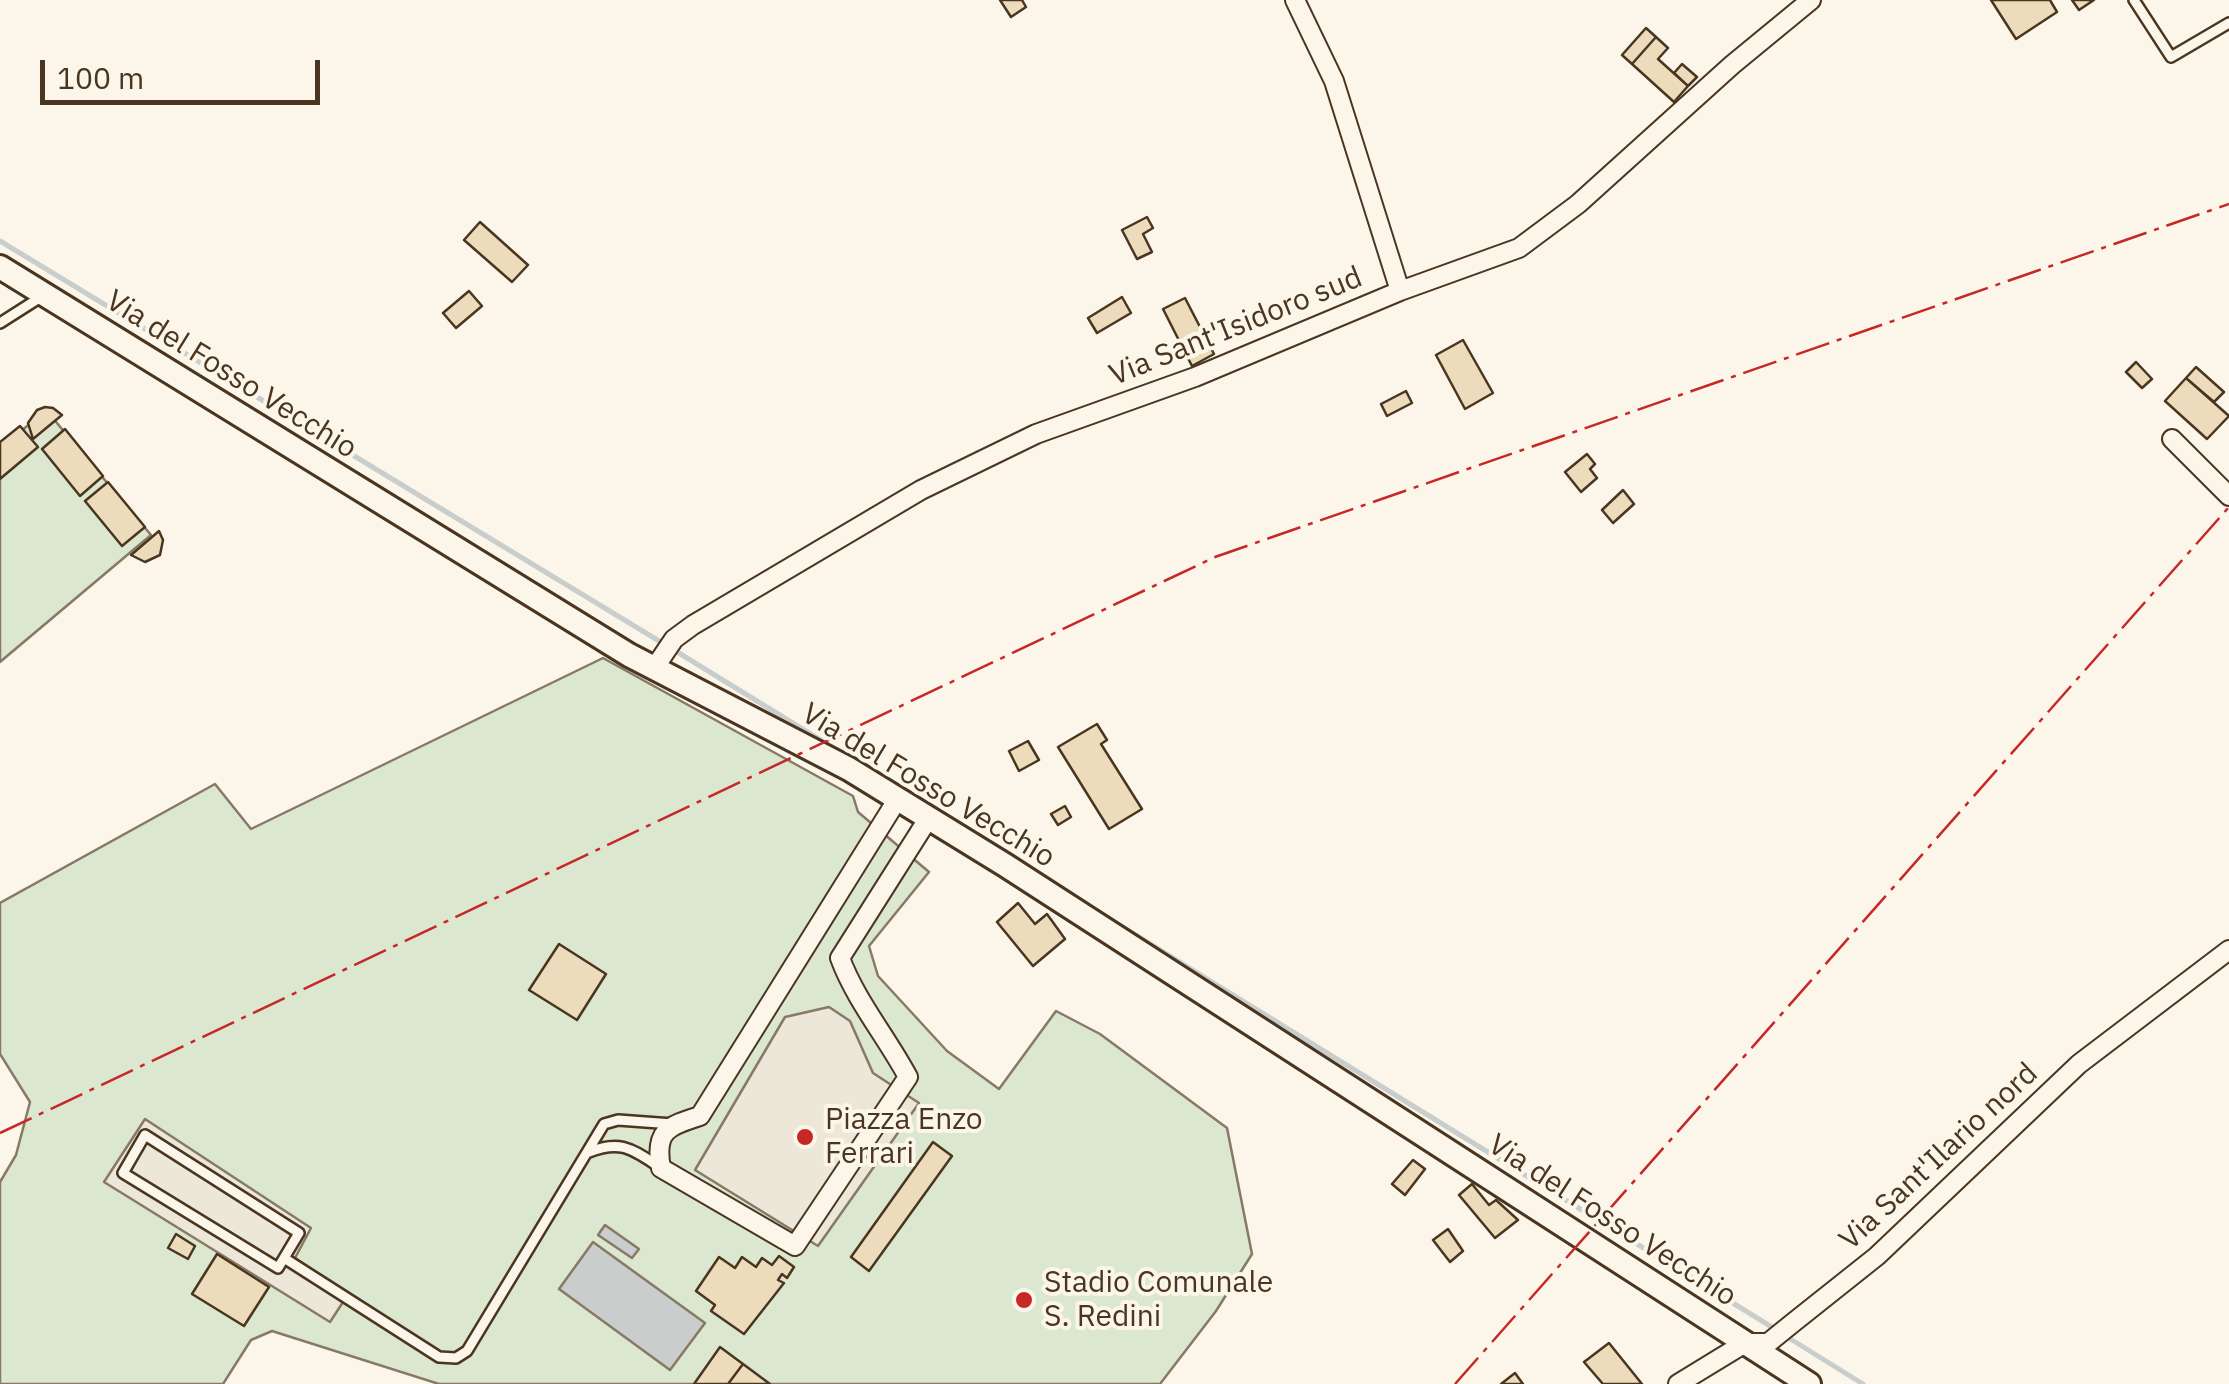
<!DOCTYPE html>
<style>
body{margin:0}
#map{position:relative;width:2229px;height:1384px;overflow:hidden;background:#fbf6e9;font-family:"IBM Plex Sans",sans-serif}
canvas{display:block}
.scale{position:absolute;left:40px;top:60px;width:280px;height:45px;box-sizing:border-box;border:5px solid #4a3520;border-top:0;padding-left:12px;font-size:30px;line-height:35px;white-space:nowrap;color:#4a3520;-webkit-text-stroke:8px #fbf6e9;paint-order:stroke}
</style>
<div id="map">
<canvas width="2229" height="1384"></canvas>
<div class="scale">100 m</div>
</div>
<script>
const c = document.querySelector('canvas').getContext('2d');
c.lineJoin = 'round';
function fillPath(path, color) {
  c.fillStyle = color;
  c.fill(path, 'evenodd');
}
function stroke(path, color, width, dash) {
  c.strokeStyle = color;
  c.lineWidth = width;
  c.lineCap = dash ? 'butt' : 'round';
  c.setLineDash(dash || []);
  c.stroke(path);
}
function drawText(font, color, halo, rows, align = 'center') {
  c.font = font + ' "IBM Plex Sans",sans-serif';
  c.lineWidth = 8;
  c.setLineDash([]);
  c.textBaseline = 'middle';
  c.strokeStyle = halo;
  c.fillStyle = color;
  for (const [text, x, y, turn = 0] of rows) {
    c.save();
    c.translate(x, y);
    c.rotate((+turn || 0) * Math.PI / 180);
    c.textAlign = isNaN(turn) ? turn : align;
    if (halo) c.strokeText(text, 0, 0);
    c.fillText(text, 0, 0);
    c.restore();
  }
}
const green = new Path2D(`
 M46 410 151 535 0 662V449Z
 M603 658 853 796 858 812 929 872 869 946 878 976 947 1051 999 1089 1056 1011 1100 1034 1227 1128 1252 1254 1216 1311 1160 1384H439L272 1331 251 1340 223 1384H0V1182L16 1155 30 1102 0 1054V903L215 784 251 829Z`);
fillPath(green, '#dce7d0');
stroke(green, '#887966', 2.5);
const parking = new Path2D(`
 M829 1007 850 1021 873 1073 919 1103 818 1246 695 1170 785 1017Z
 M145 1119 311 1228 295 1258 347 1296 330 1322 104 1182Z`);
fillPath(parking, '#ede7d9');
stroke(parking, '#887966', 2.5);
const water = new Path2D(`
 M605 1225 639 1249 632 1258 598 1235Z
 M593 1242 705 1323 670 1370 559 1289Z`);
fillPath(water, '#c9cecd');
stroke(water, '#887966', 2.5);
stroke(new Path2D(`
 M0 241 664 644
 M674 650 835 749
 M1095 910 1775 1329
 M1784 1335 1863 1384`), '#c9cecd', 5);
const building = new Path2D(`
 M1000 0H1022L1026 7 1011 17Z
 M1991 0H2050L2057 12 2016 39Z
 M2072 0H2094L2079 10Z
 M1646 28 1656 37 1632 64 1622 55Z
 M1656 37 1668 48 1658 59 1688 86 1674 102 1632 64Z
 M1682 64 1697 77 1688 86 1674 73Z
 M1147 217 1153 228 1143 234 1152 252 1137 259 1122 230Z
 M480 222 528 265 512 282 464 240Z
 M469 291 482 306 456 328 443 313Z
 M1122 297 1131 313 1097 333 1088 318Z
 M1185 298 1214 354 1192 366 1163 309Z
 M1463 340 1493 393 1465 409 1436 355Z
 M2136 362 2152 379 2142 388 2126 372Z
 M2196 367 2224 392 2214 402 2186 378Z
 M2186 378 2229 416 2207 439 2165 401Z
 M1406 391 1412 403 1387 416 1381 404Z
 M45 407 53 408 62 415 33 439 28 423 37 410Z
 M20 426 38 447 0 479V442Z
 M65 429 103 476 80 496 42 449Z
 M1587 454 1595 464 1590 469 1597 478 1581 492 1565 472Z
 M108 482 145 527 122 546 85 501Z
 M1623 490 1634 504 1613 523 1602 510Z
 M159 531 163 540 160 555 145 562 131 555Z
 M1097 724 1107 740 1101 744 1142 809 1109 829 1058 747Z
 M1028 741 1039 760 1019 771 1009 751Z
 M1065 806 1071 817 1058 825 1051 814Z
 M1018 903 1035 924 1047 914 1065 939 1033 966 997 922Z
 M559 944 606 974 577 1020 529 990Z
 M933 1142 952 1156 869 1271 851 1257Z
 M1413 1160 1425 1169 1405 1195 1392 1184Z
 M1472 1184 1489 1205 1496 1200 1518 1220 1495 1238 1459 1195Z
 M1448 1229 1463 1251 1450 1262 1433 1240Z
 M176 1234 195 1246 188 1259 168 1248Z
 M217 1254 269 1287 244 1326 192 1294Z
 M779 1256 794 1267 787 1278 782 1274 778 1280 784 1283 744 1334 711 1311 715 1305 696 1291 719 1257 735 1268 742 1257 756 1267 762 1258 772 1265Z
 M1609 1343 1642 1384H1603L1584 1362Z
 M720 1347 743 1364 728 1384H694Z
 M743 1364 770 1384H728Z
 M1515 1373 1523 1384H1501Z`);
fillPath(building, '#ecdcbc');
stroke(building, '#4a3520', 2.5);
const lane = new Path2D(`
 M2134 0 2171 57 2229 23
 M0 323 44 295
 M589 1152C622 1139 633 1150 661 1168
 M284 1258 299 1233 145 1135 123 1173 278 1268 284 1258 439 1357 456 1358 467 1351 604 1124 618 1120 673 1124`);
const street = new Path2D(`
 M1295 0 1334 81 1400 291
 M2172 439 2229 496
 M655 667 674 639 693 625 921 490 1036 434 1195 377 1400 291 1519 248 1578 204 1732 65 1811 0
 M897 800 700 1116C668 1126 654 1131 661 1168L795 1246 908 1077C886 1036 856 1001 840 958L928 819
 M1678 1384 1745 1343H1768L1794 1322 1877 1256 2079 1064 2229 950`);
const secondary = new Path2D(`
 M0 267 629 655 849 769 1005 865 1809 1384`);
stroke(lane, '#4a3520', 14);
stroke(street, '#4a3520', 22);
stroke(secondary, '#4a3520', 28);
stroke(lane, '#fbf6e9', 9);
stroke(street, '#fbf6e9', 18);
stroke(secondary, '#fbf6e9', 22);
stroke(new Path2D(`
 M0 1133 1215 557 2229 204
 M1455 1384 2229 507`), '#c62828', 2.5, [35, 8, 5, 8]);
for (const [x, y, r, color] of [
 [805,1137,10,"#c62828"],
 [1024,1300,10,"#c62828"]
]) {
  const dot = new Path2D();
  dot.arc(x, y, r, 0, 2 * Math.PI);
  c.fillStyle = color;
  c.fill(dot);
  stroke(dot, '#fbf6e9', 4);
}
drawText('30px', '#4a3520', '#fbf6e9', [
 ["Via Sant'Isidoro sud",1236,327,-22],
 ["Via del Fosso Vecchio",231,375,32],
 ["Via del Fosso Vecchio",928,786,31],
 ["Via Sant'Ilario nord",1939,1157,-43],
 ["Via del Fosso Vecchio",1612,1221,33]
]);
drawText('30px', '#4a3520', '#fbf6e9', [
 ["Piazza Enzo",825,1120],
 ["Ferrari",825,1154],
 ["Stadio Comunale",1044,1283],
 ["S. Redini",1044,1317]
], 'left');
</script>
